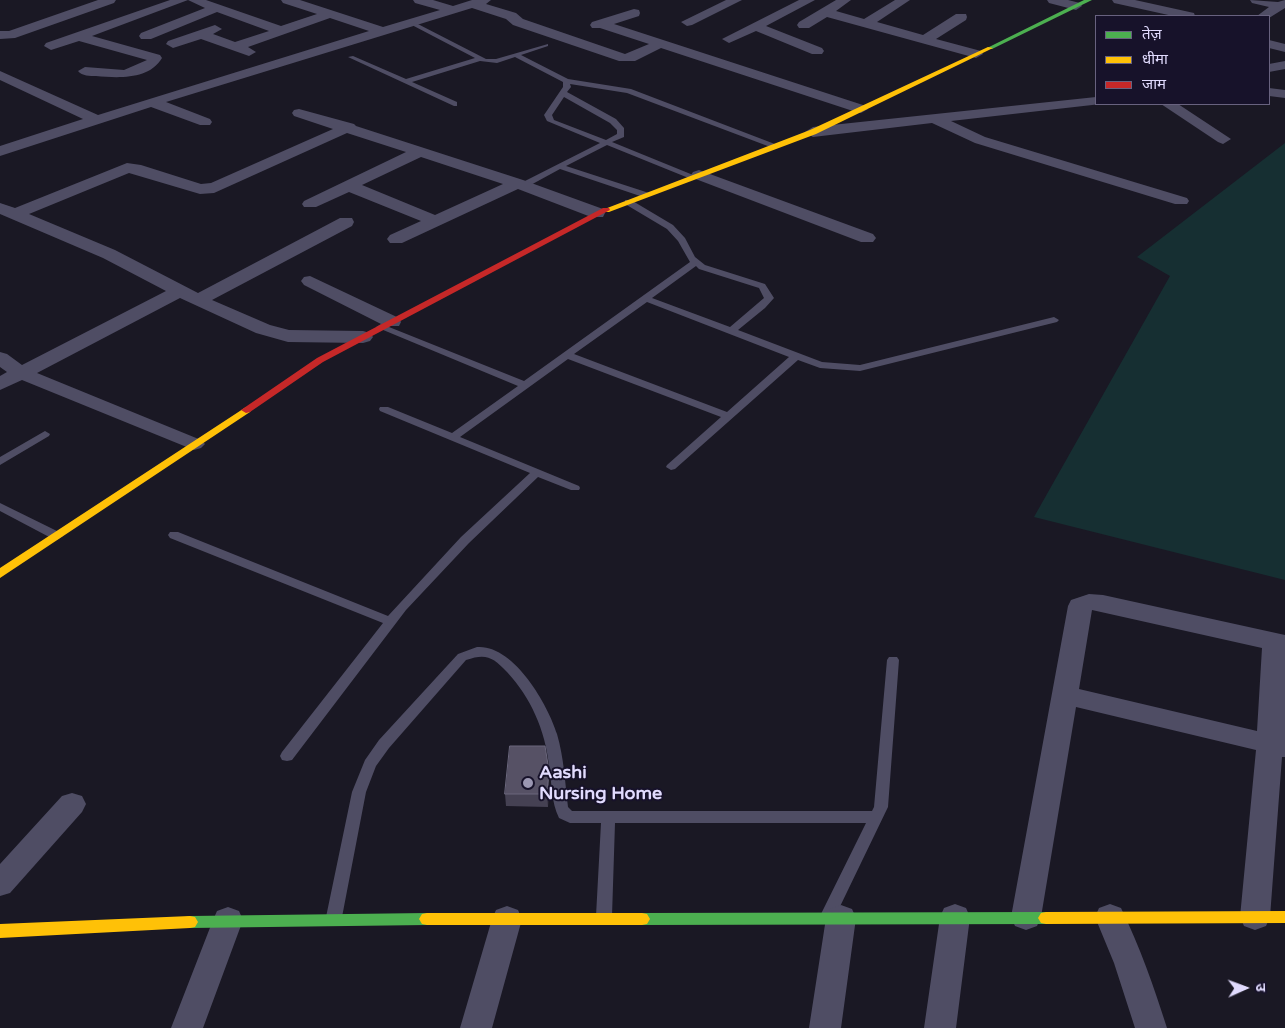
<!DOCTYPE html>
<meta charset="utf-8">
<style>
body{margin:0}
#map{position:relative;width:1285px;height:1028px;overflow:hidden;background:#1a1824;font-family:"Varela Round","Noto Sans Devanagari",sans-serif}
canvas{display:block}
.legend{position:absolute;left:1095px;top:15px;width:175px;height:90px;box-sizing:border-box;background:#17122a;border:1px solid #68627f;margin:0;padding:6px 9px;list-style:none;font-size:15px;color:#e1dbfe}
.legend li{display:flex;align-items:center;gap:10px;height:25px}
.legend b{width:25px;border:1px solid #68627f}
.north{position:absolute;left:1220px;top:963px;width:50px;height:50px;-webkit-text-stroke:4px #17122a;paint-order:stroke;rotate:88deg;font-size:14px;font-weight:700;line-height:20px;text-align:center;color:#e1dbfe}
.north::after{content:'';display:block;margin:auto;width:18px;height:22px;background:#e1dbfe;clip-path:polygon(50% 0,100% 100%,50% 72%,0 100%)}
</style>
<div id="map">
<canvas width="1285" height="1028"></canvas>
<ul class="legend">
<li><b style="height:6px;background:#4caf50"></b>तेज़</li>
<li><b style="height:6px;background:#ffc107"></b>धीमा</li>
<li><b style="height:6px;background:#c62828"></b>जाम</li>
</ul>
<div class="north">उ</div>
</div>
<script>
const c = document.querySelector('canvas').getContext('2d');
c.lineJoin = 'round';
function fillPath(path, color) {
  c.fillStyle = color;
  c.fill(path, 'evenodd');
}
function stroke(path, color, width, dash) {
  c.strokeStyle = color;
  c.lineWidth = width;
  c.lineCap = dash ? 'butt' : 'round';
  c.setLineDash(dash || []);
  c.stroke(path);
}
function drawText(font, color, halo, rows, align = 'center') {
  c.font = font + ' "Varela Round",sans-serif';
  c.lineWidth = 4;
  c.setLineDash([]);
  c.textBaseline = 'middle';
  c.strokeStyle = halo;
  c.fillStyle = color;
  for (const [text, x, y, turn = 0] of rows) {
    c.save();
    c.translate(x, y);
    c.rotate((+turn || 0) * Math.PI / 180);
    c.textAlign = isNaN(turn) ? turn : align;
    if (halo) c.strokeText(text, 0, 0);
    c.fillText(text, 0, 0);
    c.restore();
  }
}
fillPath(new Path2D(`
 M1285 143V580L1034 517 1170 276 1137 257Z`), '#162f32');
fillPath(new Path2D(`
 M412 21 486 59H496L548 44V46L521 55 568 79 631 89 780 146 773 148 627 93 570 84 571 87 567 92 616 119 624 128V137L612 142 698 177 691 179 607 145 566 166 649 193V197H643L560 169 527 187H521V183L600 143 547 121 544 115 563 87V82L515 57 497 63 480 61 412 82 457 102V106H454L348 57 353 56 406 79 475 58 410 24V22ZM564 97 610 123 617 130V134L606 140 554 120 552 115Z
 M625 200H631L673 225 685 238 695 257 705 265 765 284 774 298 765 308 738 330 822 362 860 365 1054 317 1059 320 1057 322 860 371 820 368 798 360 675 469 671 470 666 467 667 465 721 417 568 359 460 437 579 486 580 488 579 490H571L538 477 469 543 406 610 292 760 287 761 282 760 280 756 282 752 383 623 170 538 168 535 170 532H178L388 616 461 537 530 473 380 411 379 409 380 407H388L452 433 518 386 376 327 381 324 384 325 524 381 690 262 678 241 667 229 625 204ZM696 266 699 269 759 288 764 298 730 327 652 298ZM647 302 789 357 727 412 574 354Z
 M45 431 50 434 49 436 0 465V457Z
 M0 503 61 533 63 536 57 540 53 539 0 511Z
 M477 647C513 644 548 704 557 734 564 758 565 783 568 807L572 811H872L874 807 887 660 889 657H897L899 660 888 807 833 921 828 922 823 921 820 916 866 823H615L612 916 609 921 604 922 599 921 596 916 601 823H570L559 818C551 802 552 783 549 765 545 730 531 698 507 672 493 657 486 653 466 660L389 748 376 766 366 792 342 917 339 922 334 923 329 922 326 917 352 792 365 760 379 740 458 654Z`), '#4f4d64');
fillPath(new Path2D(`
 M98 0H116L114 3 15 38 0 39V31H9Z
 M170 0H206L281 26 317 14 283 3 281 0H300L383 27 440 10 415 3 413 0H433L453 6 472 0H491L486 4 516 13 523 19 625 54 649 44 600 28H592L590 25 592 22 634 9 639 10 640 13 639 16 614 24 866 106 868 109 861 113 856 112 661 48 635 61H619L513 25 506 19 472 8 166 102 210 119 212 122 210 125H200L151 107 0 156V146L83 119 0 80V71L98 115 369 31 330 18 248 47 256 52 249 56 201 39 173 48 166 44 168 41 215 25 222 29 213 34 235 42 269 31 217 12 151 39H141L139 36 141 33 205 8 188 0 92 36 160 55 162 58C149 80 118 78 96 76 90 76 82 76 78 71L85 67 124 70 147 60 79 41 51 50 44 46 46 43Z
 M726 0H742L692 25 687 26 681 22Z
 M799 0H815L766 26 822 48 824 51 822 54H812L756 31 729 43 722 39Z
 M836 0H851L836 11 864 19 895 0H910L877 22 923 35 956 14H966L967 17 966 20 936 39 981 51 983 54 976 58 827 17 809 28H799L797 25 799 22Z
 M1047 0H1068L1080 3 1082 6 1076 10 1049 3Z
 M1112 0H1135L1194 13 1195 16H1173L1114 3Z
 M1250 0 1278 2 1285 0V8L1269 18 1257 16 1269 7 1252 3Z
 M1269 40 1285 44V52L1269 48Z
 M1285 61V69L1269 72V64Z
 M1269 88 1285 90V98L1269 96Z
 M1096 97V104H1101L951 121 985 137 1187 198 1189 201 1187 204H1175L975 143 932 123 813 137 805 132 813 127Z
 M1161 104H1178L1231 139 1223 144 1218 142Z
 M299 109 354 124 356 126 523 180 603 209 605 213 603 217H591L518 189 402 243H390L387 239 390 235 421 221 349 192 316 207H304L302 204 304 201 406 152 347 133 214 193 200 194 129 173 29 214 115 250 198 293 340 218H352L354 222 352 226 212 300 270 325 289 330 363 331 370 333 373 337 370 341 363 343 288 342 256 333 180 298 37 373 201 440 205 444 201 448 194 450 22 380 0 390V376L7 372 0 367V352L7 354 22 365 166 291 103 258 0 214V203L15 208 127 163 141 165 201 184 211 183 333 129 294 116 292 113 294 110ZM421 157 503 184 435 215 362 185Z
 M699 170 873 234 876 238 873 242H861L693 178 691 175 693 172Z
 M310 276 399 318 401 322 399 326H385L304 285 301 281 304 277Z
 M1089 594 1103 595 1285 635V757H1282L1270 917 1266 926 1255 930 1244 926 1240 917 1256 750 1076 707 1041 917 1037 926 1026 930 1015 926 1011 917 1068 606 1071 600ZM1092 610 1262 648 1257 731 1079 689Z
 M72 793 82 796 86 804 82 812 10 893 0 896V864L62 796Z
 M955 904 966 908 970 917 956 1028H924L940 917 944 908Z
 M1110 904 1121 908C1140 947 1154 987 1167 1028H1135L1114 963 1095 917 1099 908Z
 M841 905 852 909 856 918 841 1028H809L826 918 830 909Z
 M507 906 518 910 522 919 492 1028H460L492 919 496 910Z
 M228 907 239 911 243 920 203 1028H171L213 920 217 911Z`), '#4f4d64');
fillPath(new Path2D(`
 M1084 0H1092L992 49 987 48Z
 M1046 912 1051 913 1054 918 1051 923 1046 924 642 925 637 924 634 919 637 914 642 913Z
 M427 913 432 914 435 919 432 924 427 925 190 928 185 927 182 922 185 917 190 916Z`), '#4caf50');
fillPath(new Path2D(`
 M988 47 993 48 816 134 609 212H603L602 210 810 130Z
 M246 407 250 408 251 410 250 412 0 578V568Z
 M1285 911V923L1046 924 1041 923 1038 918 1041 913 1046 912Z
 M427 913H642L647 914 650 919 647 924 642 925H427L422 924 419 919 422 914Z
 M190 916 195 917 198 922 195 927 190 928 0 938V924Z`), '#ffc107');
fillPath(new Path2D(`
 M603 208H609L610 210 323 362 250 412 246 413 241 410 317 358Z`), '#c62828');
fillPath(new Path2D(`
 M549 771V783L548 807 506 806 505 794Z`), '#454153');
fillPath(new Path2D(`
 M549 771V783L548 807 547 794Z`), '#2d2938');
const building = new Path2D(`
 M510 746H545L549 771 547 794H505Z`);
fillPath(building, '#565165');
stroke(building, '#6b677d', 1);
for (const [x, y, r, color] of [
 [528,783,6,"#9b97b2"]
]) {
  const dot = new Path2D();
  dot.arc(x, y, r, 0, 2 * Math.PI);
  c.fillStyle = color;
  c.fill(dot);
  stroke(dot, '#17122a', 2);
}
drawText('bold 18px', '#e1dbfe', '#17122a', [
 ["Aashi",539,773],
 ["Nursing Home",539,794]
], 'left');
</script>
